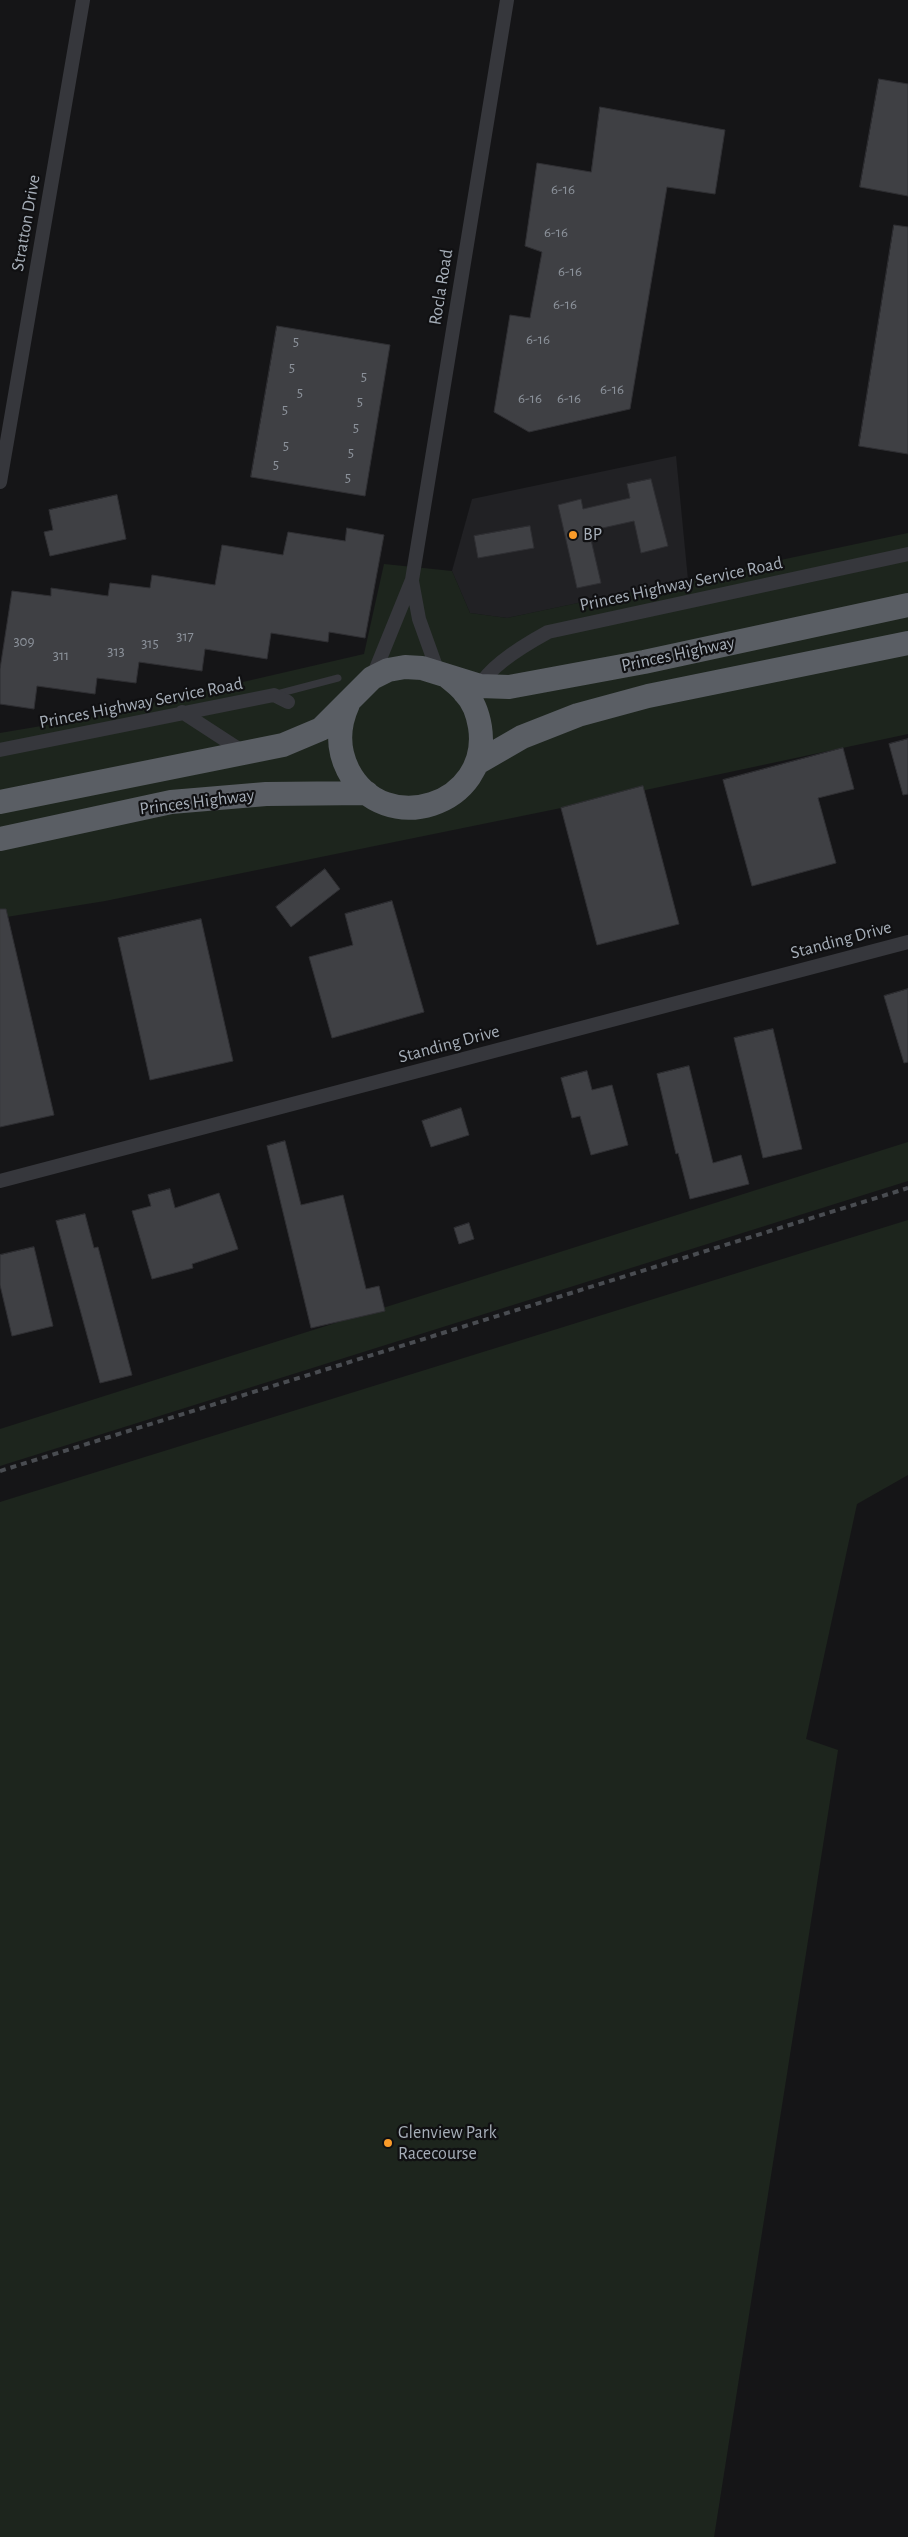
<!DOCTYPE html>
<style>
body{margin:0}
canvas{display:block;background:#151517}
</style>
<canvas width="908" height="2537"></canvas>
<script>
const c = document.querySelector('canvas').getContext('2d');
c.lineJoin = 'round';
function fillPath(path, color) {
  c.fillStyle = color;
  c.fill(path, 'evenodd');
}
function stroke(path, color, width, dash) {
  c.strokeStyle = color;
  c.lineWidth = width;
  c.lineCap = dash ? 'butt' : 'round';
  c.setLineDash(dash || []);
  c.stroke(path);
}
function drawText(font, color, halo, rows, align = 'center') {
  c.font = font + ' "Alegreya Sans",sans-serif';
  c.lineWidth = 4.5;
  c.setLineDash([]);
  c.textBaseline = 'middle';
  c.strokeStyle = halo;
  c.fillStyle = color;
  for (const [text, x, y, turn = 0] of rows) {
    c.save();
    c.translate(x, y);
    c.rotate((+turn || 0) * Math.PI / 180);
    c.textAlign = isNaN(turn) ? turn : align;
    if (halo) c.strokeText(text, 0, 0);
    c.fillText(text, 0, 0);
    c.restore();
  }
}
fillPath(new Path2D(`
 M676 456 688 580 507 618 470 613 452 571 472 499Z`), '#212124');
fillPath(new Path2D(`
 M908 533V734L561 808 105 901 0 918V733L83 719 364 654 384 564 452 571 470 613 507 618Z
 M908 1142V1181L0 1466V1429Z
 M908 1220V1475L857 1504 806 1739 838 1750 714 2537H0V1502Z`), '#1d251d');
const building = new Path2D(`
 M879 79 908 84V196L860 187Z
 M600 107 725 130 715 194 667 187 630 409 529 432 494 412 510 315 530 318 542 252 525 246 537 163 591 172Z
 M894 225 908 227V454L859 446Z
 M277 326 390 345 365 496 251 477Z
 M651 479 668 546 641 553 634 521 589 531 601 583 577 588 558 505 581 499 583 509 630 498 627 484Z
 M117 495 126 539 50 556 44 532 53 530 49 510Z
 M530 526 534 548 478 558 474 536Z
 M347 528 384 535 365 638 329 632 328 642 271 633 267 659 205 649 202 671 139 662 136 683 97 678 95 694 37 686 34 709 0 704V669L12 591 51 596V588L108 596 110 583 150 588 152 575 215 585 222 545 283 555 288 532 345 541Z
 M908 739V794L903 795 889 744Z
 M843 748 854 789 818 798 836 863 752 886 723 780Z
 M643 786 679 924 597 945 561 808Z
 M325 869 340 889 291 927 276 907Z
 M392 901 424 1012 332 1038 309 957 353 945 345 914Z
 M0 909H6L54 1115 0 1127Z
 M201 919 233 1061 150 1080 118 938Z
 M908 989V1062L904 1063 884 996Z
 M773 1029 802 1149 763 1158 734 1038Z
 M689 1066 713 1163 741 1155 749 1184 690 1199 678 1153 676 1154 657 1074Z
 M587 1071 592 1090 612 1085 628 1145 591 1155 580 1116 572 1118 561 1078Z
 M461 1108 469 1135 431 1147 422 1121Z
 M285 1141 301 1205 343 1195 366 1289 379 1286 385 1311 311 1328 267 1146Z
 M170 1189 175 1208 219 1193 238 1249 192 1264 193 1268 152 1279 132 1211 151 1206 148 1195Z
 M85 1214 94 1248 98 1247 132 1375 100 1383 56 1221Z
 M469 1223 474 1239 459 1244 454 1228Z
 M34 1247 53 1326 12 1336 0 1285V1255Z`);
fillPath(building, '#3f4044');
stroke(building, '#2f2f33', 1);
stroke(new Path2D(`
 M277 694 338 678`), '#36373c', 7);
stroke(new Path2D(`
 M0 482 83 0
 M412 581 419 619 438 672
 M373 676 412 580 507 0
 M480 686C490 665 528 643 548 632L908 554
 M182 712 245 753
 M0 750 274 695 288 702
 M0 1181 908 942`), '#36373c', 14);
stroke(new Path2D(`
 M348 704C338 726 337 748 348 770 384 840 492 805 480 727 478 715 474 702 465 693 461 687 454 682 448 677
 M477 763 522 737 578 715 648 696 908 643
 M0 802 283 745 321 729 372 678 388 670 405 667 422 668 480 686 509 687 644 662 908 605
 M0 839 171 802 266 794 367 793`), '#5a5e64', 24);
stroke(new Path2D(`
 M0 1471 908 1188`), '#494c51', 4, [6, 5]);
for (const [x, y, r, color] of [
 [573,535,5,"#fa9b29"],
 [388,2143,5,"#fa9b29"]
]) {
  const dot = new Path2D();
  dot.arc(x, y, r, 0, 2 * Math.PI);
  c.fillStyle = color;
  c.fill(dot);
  stroke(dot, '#101012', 2);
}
drawText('15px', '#8c929b', null, [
 ["6-16",563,189],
 ["6-16",556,232],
 ["6-16",570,271],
 ["6-16",565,304],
 ["6-16",538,339],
 ["5",296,341],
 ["5",292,367],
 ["5",364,376],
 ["6-16",612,389],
 ["5",300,392],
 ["6-16",530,398],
 ["6-16",569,398],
 ["5",360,401],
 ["5",285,409],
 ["5",356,427],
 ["5",286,445],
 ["5",351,452],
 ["5",276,464],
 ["5",348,477],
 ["317",185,636],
 ["309",24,641],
 ["315",150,643],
 ["313",116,651],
 ["311",61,655]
]);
drawText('18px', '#a6aeb8', '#101012', [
 ["Stratton Drive",26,223,-80],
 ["Rocla Road",441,287,-81],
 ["Princes Highway Service Road",681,584,-12],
 ["Princes Highway",678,654,-12],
 ["Princes Highway Service Road",141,703,-11],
 ["Princes Highway",197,802,-7],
 ["Standing Drive",841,940,-15],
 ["Standing Drive",449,1044,-15]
]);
drawText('18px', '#a6aeb8', '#101012', [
 ["BP",583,535],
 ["Glenview Park",398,2133],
 ["Racecourse",398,2154]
], 'left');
</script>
